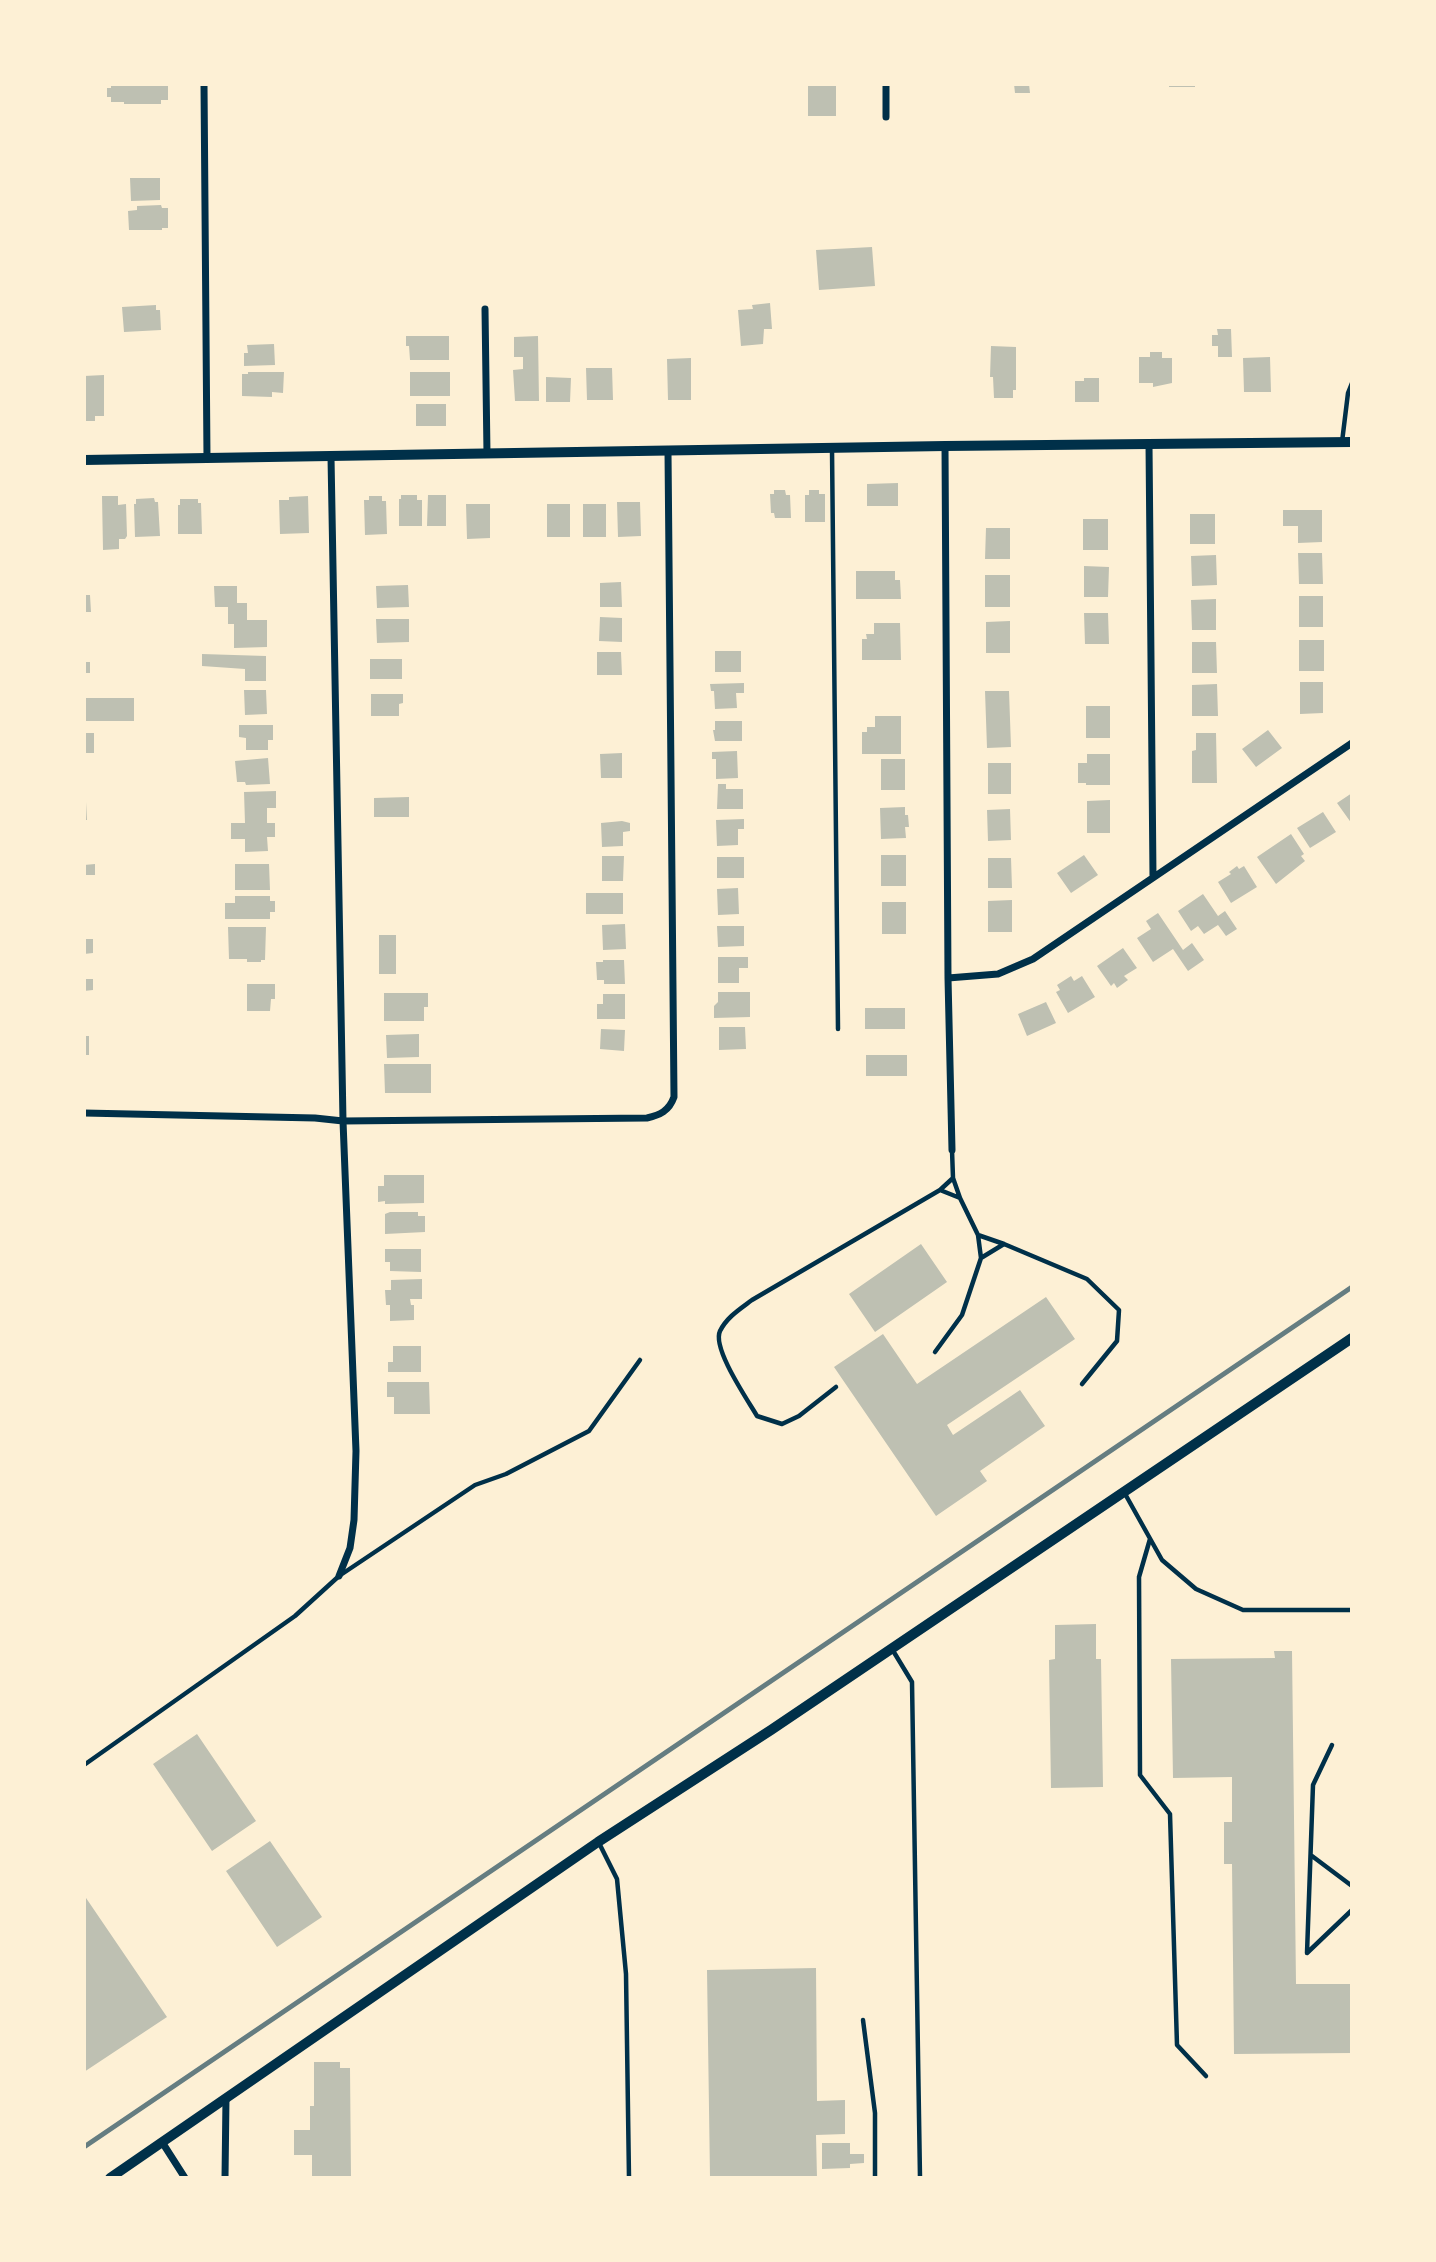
<!DOCTYPE html>
<style>
body{margin:0}
#map{position:relative;width:1436px;height:2262px;overflow:hidden;background:#fdf0d5;font-family:"Open Sans",sans-serif}
canvas{display:block}
.frame{position:absolute;inset:0;border:86px solid #fdf0d5;pointer-events:none}
</style>
<div id="map">
<canvas width="1436" height="2262"></canvas>
<div class="frame"></div>
</div>
<script>
const c = document.querySelector('canvas').getContext('2d');
c.lineJoin = 'round';
function fillPath(path, color) {
  c.fillStyle = color;
  c.fill(path, 'evenodd');
}
function stroke(path, color, width, dash) {
  c.strokeStyle = color;
  c.lineWidth = width;
  c.lineCap = dash ? 'butt' : 'round';
  c.setLineDash(dash || []);
  c.stroke(path);
}
fillPath(new Path2D(`
 M111 84H168V100H161V104H124V102H111V97H107V88H111Z
 M808 84H836V116H808Z
 M1014 84H1029L1030 93H1015Z
 M1169 84H1195V87H1169Z
 M130 178H160V200L131 201Z
 M161 205 162 208H168V228H162V230H129L128 211 137 210V206Z
 M872 247 875 286 819 290 816 250Z
 M770 303 772 329H764L763 344 741 346 738 310 753 309 752 305Z
 M156 305V310H160L161 330 124 332 122 307Z
 M1217 329H1231L1232 357H1218V346H1212V335H1218Z
 M406 336H449V360H410L409 346H406Z
 M538 336 539 401H515L513 370 523 369V357H514V337Z
 M274 344 275 365 244 366V353H248L247 345Z
 M991 346 1016 347V390H1013V398H994L993 377H990Z
 M1150 352H1162V358H1172V383L1153 387V383H1139V357H1150Z
 M1270 357 1271 392H1244L1243 358Z
 M691 358V400H668L667 359Z
 M586 368H612L613 400H587Z
 M248 372H284L283 393 272 392V397L242 396V374H248Z
 M410 372H450V396H410Z
 M104 375V416H95V421H84V376Z
 M546 377 571 378 570 402H546Z
 M1084 378H1099V402H1075V381H1084Z
 M416 404H446V426H416Z
 M898 483V506H867V484Z
 M774 490H785L786 495H790L791 518H775L774 513H771L770 494H774Z
 M809 490H819V494H825V522H805V495H809Z
 M401 495H417V500H422V526H399V499H401Z
 M428 495H446V526H427Z
 M102 496H118V505L126 504 127 536 125 539H119V549L103 550Z
 M308 496 309 533 280 534 279 500H289V497Z
 M369 496H382V501H386L387 534 365 535 364 500H369Z
 M154 498 155 502H158L160 536 135 537 134 504H136V499Z
 M180 499H198V503H201L202 534H178V505H180Z
 M617 502H640L641 536 618 537Z
 M466 504H490V538L467 539Z
 M547 504H570V537H547Z
 M583 504H606V537H583Z
 M1283 510H1322V542L1298 543V526H1283Z
 M1190 514H1215V544H1190Z
 M1083 519H1108V550H1083Z
 M986 528H1010V559H985Z
 M1298 553H1322L1323 584H1299Z
 M1216 555 1217 585 1192 586 1191 556Z
 M1084 566 1109 567 1108 597H1084Z
 M856 571H895V580H900L901 599H856Z
 M985 575H1010V607H985Z
 M621 582 622 607H600V583Z
 M408 585 409 607 377 608 376 586Z
 M214 586H237V603H247V620H267V647L234 648V624H228V607H215Z
 M84 595H90L91 612H84Z
 M1299 596H1323V627H1299Z
 M1216 599V630H1192L1191 600Z
 M1084 613H1108L1109 644H1085Z
 M600 617 622 618V642L599 641Z
 M376 619H409V642L377 643Z
 M1010 621V653H986V622Z
 M874 623H900L901 660H862V639H867L866 634H874Z
 M1299 640H1324V671H1299Z
 M1192 642H1216L1217 673H1192Z
 M715 651H741V672H715Z
 M597 652H621L622 675H597Z
 M202 654 266 656V681H245V669L202 666Z
 M370 659H402V679H370Z
 M84 662H90V673H84Z
 M1300 682H1323V713L1300 714Z
 M744 683V693H736L737 708 715 709 714 691H711L710 684Z
 M1217 684 1218 716H1192V685Z
 M244 690H266L267 714 245 715Z
 M985 691H1009L1011 747 987 748Z
 M371 694H403V703L399 704V716H371Z
 M84 698H134V721H84Z
 M1086 706H1110V738H1086Z
 M875 716H901V754H862V732H867V727H875Z
 M715 721H742V741H715L713 730H715Z
 M239 725H273V740H268V750H246V738L239 737Z
 M1268 730 1282 748 1256 767 1242 749Z
 M84 733H94V753H84Z
 M1196 733H1216L1217 783H1192V751L1196 750Z
 M737 751 738 778 716 779V759H712V752Z
 M622 753V778H601L600 754Z
 M1087 754H1110V785H1086V783H1078V763H1087Z
 M268 758 270 784 246 785 245 782H237L235 761Z
 M881 759H905V790H881Z
 M988 763H1011V794H988Z
 M718 784H726V789H743V809H717Z
 M276 791V808H267V823H275V837H267L268 851 245 852V839H231V823H245L244 792Z
 M1352 793V824L1337 803Z
 M409 797V817H374V798Z
 M1110 800V833H1087V801Z
 M84 802H86L87 820H84Z
 M905 807V815H908L909 827H905L906 838 881 839 880 808Z
 M1010 809 1011 840 988 841 987 810Z
 M1323 812 1336 832 1310 848 1297 828Z
 M744 819V829H738V845L717 846 716 820Z
 M622 821 630 823V831L623 832V846L602 847 601 823Z
 M1291 834 1304 854 1301 856 1305 861 1276 884 1257 857Z
 M881 855H906V886H881Z
 M1084 855 1098 875 1071 893 1057 873Z
 M602 856H624L623 881H602Z
 M717 857H744V878H717Z
 M988 858H1011L1012 888H988Z
 M95 864V875H84V865Z
 M235 864H269L270 890H235Z
 M1237 866 1239 869 1244 866 1257 887 1231 903 1218 882 1231 874 1229 872Z
 M738 888 739 914 718 915 717 889Z
 M586 893H623V914H586Z
 M1203 894 1218 916 1225 911 1237 929 1226 936 1218 925 1204 934 1198 926 1191 931 1178 911Z
 M235 896H270V901H275V912H270V919H225V903H235Z
 M1012 900V932H988V901Z
 M882 902H906V934H882Z
 M1158 913 1183 950 1192 943 1204 960 1188 971 1173 949 1153 962 1137 938 1151 929 1146 921Z
 M625 924 626 949 603 950 602 925Z
 M717 926H744V946L718 947Z
 M228 927H266L265 960H261V962H247V959H229Z
 M379 935H396V974H379Z
 M84 939H93V953L84 954Z
 M1123 948 1137 968 1124 976 1128 980 1117 988 1114 983 1111 986 1097 966Z
 M718 957H748V968H739V983H718Z
 M603 960H624L625 984H604V980H597L596 962H603Z
 M1071 976 1074 981 1082 976 1095 997 1068 1013 1056 992 1060 990 1057 985Z
 M84 979H93V990L84 991Z
 M247 984H275V999H271L270 1011H247Z
 M718 992H750V1017L714 1018V1006L718 1002Z
 M384 993H428V1007H424V1021H384Z
 M603 994H625V1019H597V1004H603Z
 M1046 1002 1056 1023 1027 1036 1018 1014Z
 M865 1008H905V1029H865Z
 M719 1027H745L746 1049 719 1050Z
 M601 1029 625 1030 624 1051 600 1049Z
 M419 1034V1057L387 1058 386 1035Z
 M84 1036H89V1055H84Z
 M866 1055H907V1076H866Z
 M384 1064H431V1093H385Z
 M384 1175H424V1203L385 1204V1201L378 1202V1186H384Z
 M390 1212H418V1216H425V1232L385 1234V1214Z
 M921 1244 947 1282 875 1332 849 1294Z
 M385 1249H421V1272L390 1271V1262H385Z
 M422 1279V1299H410L411 1305H414V1320L390 1321V1305H386L385 1290H391V1280Z
 M1046 1297 1075 1339 947 1425 953 1435 1020 1390 1045 1426 980 1471 987 1481 936 1516 834 1367 883 1334 917 1384Z
 M393 1346H421V1372H388V1362H393Z
 M387 1382H429L430 1414H394V1397H387Z
 M1096 1624V1659H1101L1103 1787 1051 1788 1049 1660 1055 1659V1625Z
 M1274 1651H1292L1296 1984H1352V2053L1234 2054 1232 1864H1224V1822H1232V1777L1173 1778 1171 1659 1275 1658Z
 M197 1734 256 1821 212 1851 153 1764Z
 M270 1841 322 1917 277 1947 226 1871Z
 M84 1895 167 2017 84 2072Z
 M816 1968 817 2101 845 2100V2134L816 2135 817 2178H710L707 1970Z
 M314 2062H340V2068H350L351 2177H312V2155H294V2130H310V2106H314Z
 M822 2143H850V2154H864V2163L850 2164V2168L822 2169Z`), '#bec0b2');
stroke(new Path2D(`
 M1342 442 1348 393 1352 383
 M832 449 838 1029
 M952 1150 953 1178 940 1190 960 1198 953 1178
 M960 1198 978 1235 1004 1244 981 1258 978 1235
 M1004 1244 1087 1279 1119 1310 1117 1341 1082 1384
 M935 1352 962 1315 981 1258
 M836 1387 799 1416 782 1424 757 1416C747 1399 712 1348 720 1331 727 1317 740 1309 752 1300L940 1190
 M1124 1492 1162 1560 1196 1589 1243 1610H1352
 M1150 1539 1139 1577 1140 1775 1170 1814 1177 2045 1206 2076
 M892 1649 912 1682 920 2178
 M1332 1745 1313 1785 1307 1953 1352 1910
 M84 1765 295 1616 339 1576 475 1485 506 1474 589 1431 640 1360
 M599 1843 617 1879 626 1974 629 2178
 M1312 1856 1352 1886
 M863 2020 875 2113V2178`), '#003049', 4.5);
stroke(new Path2D(`
 M204 84 207 458
 M886 84V117
 M485 309 487 454
 M1149 444 1153 877
 M945 446 948 978 952 1150
 M331 457 343 1121 356 1451 354 1520 350 1548 339 1576
 M948 978 998 974 1033 959 1352 743
 M84 1113 315 1118 343 1121 647 1118C660 1115 669 1111 674 1097L668 452
 M162 2142 185 2178
 M225 2178 226 2098`), '#003049', 7);
stroke(new Path2D(`
 M84 460 945 446 1352 442
 M110 2178 598 1842 771 1730 1352 1338`), '#003049', 10);
stroke(new Path2D(`
 M84 2147 1352 1287`), '#657d81', 5);
</script>
